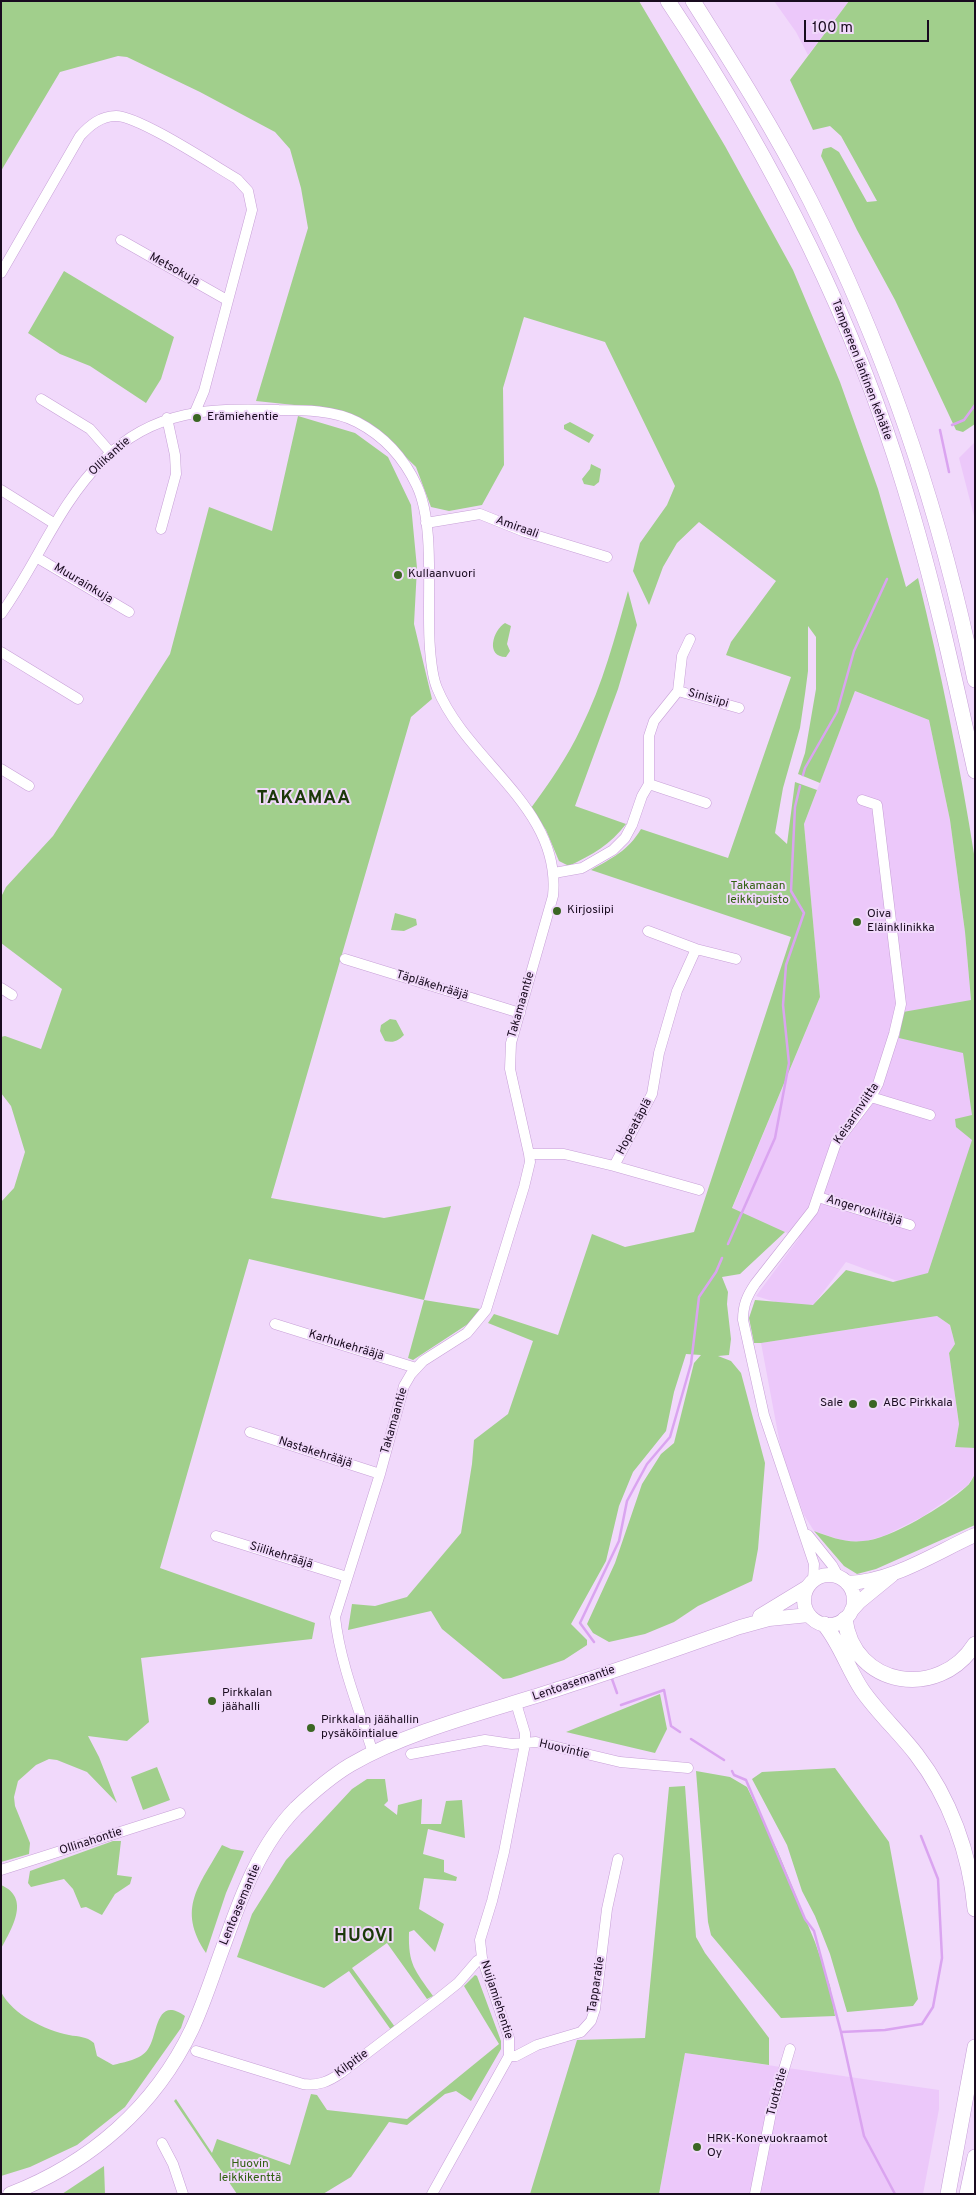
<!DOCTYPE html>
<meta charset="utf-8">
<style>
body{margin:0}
#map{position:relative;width:976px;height:2195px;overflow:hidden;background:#f1d9fb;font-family:Overpass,sans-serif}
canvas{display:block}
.frame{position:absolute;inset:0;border:2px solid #190b1f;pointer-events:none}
.scale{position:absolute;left:804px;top:20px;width:125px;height:22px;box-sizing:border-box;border:2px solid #190b1f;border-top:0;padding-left:6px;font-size:15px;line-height:18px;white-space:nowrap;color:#190b1f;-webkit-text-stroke:4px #f1d9fb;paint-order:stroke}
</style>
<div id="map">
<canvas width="976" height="2195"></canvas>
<div class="frame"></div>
<div class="scale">100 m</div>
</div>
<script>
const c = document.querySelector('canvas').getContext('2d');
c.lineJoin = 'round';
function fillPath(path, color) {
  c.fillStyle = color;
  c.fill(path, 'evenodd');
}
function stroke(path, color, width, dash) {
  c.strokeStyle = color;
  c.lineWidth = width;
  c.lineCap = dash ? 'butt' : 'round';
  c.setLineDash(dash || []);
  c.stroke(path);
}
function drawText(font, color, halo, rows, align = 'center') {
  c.font = font + ' Overpass,sans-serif';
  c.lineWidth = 4;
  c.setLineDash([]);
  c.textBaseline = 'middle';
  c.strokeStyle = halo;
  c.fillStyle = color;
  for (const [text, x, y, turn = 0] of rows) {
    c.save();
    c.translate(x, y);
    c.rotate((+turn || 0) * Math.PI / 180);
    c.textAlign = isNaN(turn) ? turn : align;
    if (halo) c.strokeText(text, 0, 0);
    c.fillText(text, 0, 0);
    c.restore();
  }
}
fillPath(new Path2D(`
 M774 1H849L808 55 796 32Z
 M975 442V520L959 458Z
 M855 691 929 720 950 820 965 932 971 1000 975 1145 927 1292 846 1262 808 1312 756 1296 799 1238 732 1209 820 997 804 824Z
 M937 1316 950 1325 955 1344 949 1353 959 1424 955 1446 975 1448V1474L967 1486 922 1517 886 1535 864 1542 841 1540 814 1531 804 1515 782 1455 761 1343Z
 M685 2053 939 2090V2109L923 2194H659Z`), '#ecc8fa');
fillPath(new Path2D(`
 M1 1H639L725 146 793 270 840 382 878 489 906 587 918 578C941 672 960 765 975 860V1448L955 1447 959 1424 949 1353 955 1344 950 1325 937 1316 761 1343H754L749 1318 755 1300 813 1305 846 1270 893 1282 928 1273 972 1140 956 1127 955 1119 972 1115 963 1053 899 1038 903 1012 971 1000 965 932 950 820 929 720 855 691 820 783 798 774 805 753 816 689V637L808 626V671L805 694 800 728 783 788 775 833 787 844 795 782 817 790 804 824 820 997 732 1208 785 1232 740 1274 722 1277 728 1292 727 1304 731 1339 729 1355 718 1356 731 1361 741 1373 765 1463 758 1549 752 1581 698 1606 674 1622 645 1634 609 1642 593 1633 587 1624 615 1563 642 1484 661 1454 674 1443 694 1363 701 1355 686 1354 674 1392 666 1431 633 1472 619 1506 606 1561 571 1624 587 1640V1645L564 1660 511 1678 503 1679 442 1629 431 1611 348 1630 352 1604 375 1606 407 1597 461 1533 472 1464 474 1440 508 1414 533 1341 488 1323 494 1314 558 1335 592 1234 625 1247 694 1232 791 937 591 870C612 858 628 851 641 829L728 858 791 677 726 655 731 642 776 581 699 522 677 543 663 567 649 605 633 571 640 543 667 505 675 486 605 342 524 317 503 388 504 465 482 505 449 511 431 507 416 467 379 431 323 408 256 401 308 228 301 188 290 149 275 132 200 92 127 57 118 56 60 72 1 171Z
 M849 1H975V424L963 432 956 430 895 300 857 230 821 156 823 149 831 147 839 152 867 202 877 201 841 136 830 126 813 130 790 80Z
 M64 271 174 337 161 379 146 403 90 366 60 354 28 333Z
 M298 416 355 433 388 457 411 505 417 568 414 624 432 699 411 717 271 1198 384 1218 451 1206 424 1300 480 1309 471 1322 413 1360 408 1358 424 1300 249 1259 160 1568 315 1623 312 1639 141 1658 149 1722 127 1741 88 1736 99 1757 117 1803 87 1772 57 1760 49 1759 36 1765 18 1781 14 1797 15 1806 30 1843 29 1854 1 1862V1202L14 1188 25 1152 11 1106 1 1093V1037L5 1036 41 1049 62 989 1 943V897L6 887 53 836 170 654 209 507 272 531Z
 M570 422 594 435 589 443 564 429V425Z
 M591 464 601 469 599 482 594 486 584 484 582 479 590 469Z
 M628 591 637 625 618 689 575 806 626 824C611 844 592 855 569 866L559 861 546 830 531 808C550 782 568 756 581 728 603 684 615 637 628 591Z
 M505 623 511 626 507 644 510 651 506 657C485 657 493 630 505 623Z
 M395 913 416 919 417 925 404 931 391 930Z
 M390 1019 396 1020 404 1035C398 1041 394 1043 385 1041L380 1031 381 1025Z
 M975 1474V1525L876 1569 857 1574 844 1566 814 1531C830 1537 846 1543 863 1541 889 1540 946 1505 966 1487 970 1484 972 1479 975 1474Z
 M660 1694 667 1729 655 1753 566 1732Z
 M157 1767 170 1800 143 1810 131 1777Z
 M835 1768 889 1842 918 1999 913 2006 847 2012 830 1954 815 1916 802 1891 787 1845 752 1779 762 1772Z
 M696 1771 730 1777 747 1787 778 1852 815 1942 830 1986 835 2016 781 2018 711 1935 708 1922Z
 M367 1779H385L388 1801 384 1805 397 1815 398 1805 422 1799 421 1824H441L446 1801 462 1800 465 1838 428 1829 423 1854 444 1860V1872L457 1877 456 1881 424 1878 419 1909 444 1924 435 1952 414 1930 409 1932C408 1965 415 1970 433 1996L427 1999 387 1943 352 1968 395 2027 391 2030 349 1971 324 1988 237 1957 252 1914 286 1860 352 1789Z
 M685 1786 696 1937 705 1953 769 2038V2065L685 2053 659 2194H530L577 2040 645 2038 669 1787Z
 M113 1841H121L117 1875 132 1877 130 1884 115 1894 102 1915 86 1907 81 1908 73 1889 64 1879 31 1887 28 1883 30 1871Z
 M222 1845 231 1849 244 1851 226 1893 206 1953C176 1908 200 1885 222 1845Z
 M1 1885C31 1898 12 1928 1 1949Z
 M475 1975 477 1976 501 2041V2049L471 2101 456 2091 445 2094 407 2125 389 2122 351 2177 323 2194H237L174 2101 176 2099 212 2153 217 2139 290 2165 311 2094 317 2095 327 2110 407 2119 499 2044 464 1986Z
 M1 1992C13 2015 45 2030 69 2035 79 2037 86 2036 94 2043L97 2056 113 2065C124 2062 141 2060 148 2049 158 2036 155 1995 185 2016L181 2028 125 2107 77 2145 30 2167 1 2176Z
 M104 2166 105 2194H62Z`), '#a1cf8c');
stroke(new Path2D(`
 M952 425 964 420 975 405
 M940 430 949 472
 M803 775 805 768 837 712 854 651 887 579
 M728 1244 775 1138 789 1063 783 1005 786 965 804 913 791 891 795 807 800 786
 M594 1642 580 1623 619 1541 627 1501 647 1464 670 1437 691 1364 699 1297 716 1272 722 1258
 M612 1679 617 1693
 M621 1705 664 1690 671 1726 680 1732
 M691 1739 724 1760
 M732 1771 734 1775 746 1780 805 1919 814 1931 841 2032 864 2136 895 2194
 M841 2032 885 2030 922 2024 933 2007 942 1958 938 1879 921 1836`), '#daa4f0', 2.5);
const minor = new Path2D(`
 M121 240 227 300
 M1 273 80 136C90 125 101 116 116 116 139 116 213 165 237 179L248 191 252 210 204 391 195 412
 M41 399 90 429 111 453
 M1 490 55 524
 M426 523 480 514 525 532 607 557
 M161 529 176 474 175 455 167 418
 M36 557 129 612
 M1 614C37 564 59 503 103 460 154 409 211 408 279 410 304 410 334 410 357 422 384 436 404 458 417 486 436 527 426 602 430 649 431 662 432 676 437 688 467 762 562 808 553 896L511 1043 510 1069 529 1154 530 1162 524 1187 486 1310 467 1333 423 1361 411 1374 404 1386 380 1474 335 1617C340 1663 359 1709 373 1753
 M1 652 78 699
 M678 691 739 708
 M1 769 29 786
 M649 784 706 803
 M554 873 582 868 613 850 625 838 632 825 642 796 649 784V736L654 721 678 691 682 656 690 639
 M648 931 696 949 736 959
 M345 959 520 1013
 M1 988 12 995
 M871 1097 930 1115
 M529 1154H564L614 1166 652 1094 659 1053 677 991 696 949
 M614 1166 699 1190
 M818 1197 910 1225
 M275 1324 416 1368
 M250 1432 380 1474
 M808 1535 832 1565 838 1576
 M216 1536 347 1577
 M813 1580 814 1564 764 1415 743 1320C743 1305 747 1296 755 1284L813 1210 836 1143 871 1097 878 1084 894 1034 901 1004 877 805 862 800
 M411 1754 485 1740 512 1744 536 1742 620 1762 688 1768
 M1 1870 180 1813
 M196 2051 303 2084C318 2086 328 2082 341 2073L438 1999 458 1983 477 1961 482 1958
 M509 2056H516L537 2045 581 2032 591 2021 595 2009 607 1909 618 1859
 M162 2143 173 2164 183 2194
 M432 2194 509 2056V2038L482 1958 480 1940 492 1901 504 1852 525 1744V1733L516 1703
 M755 2194 771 2113 790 2049`);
const major = new Path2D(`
 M804 1600a25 25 0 1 1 50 0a25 25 0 1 1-50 0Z
 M847 1583C892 1582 935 1553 975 1535
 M851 1611 859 1602 892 1575
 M760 1616 806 1588
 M10 2194C90 2163 155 2107 192 2029 205 2001 214 1971 225 1942 242 1894 260 1845 296 1808 313 1792 330 1777 350 1765 410 1730 491 1711 558 1689 619 1670 679 1648 740 1627L769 1619 809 1615`);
const highway = new Path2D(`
 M668 1C768 151 852 313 904 486 933 580 954 675 975 771
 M693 1C734 66 775 131 810 200 886 351 941 514 975 680
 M845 1619C853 1687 939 1701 975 1644
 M824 1624C840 1643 848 1669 862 1690 878 1713 899 1732 916 1754 950 1798 970 1854 975 1909
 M948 2194 975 2047
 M967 2194 975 2157`);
stroke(minor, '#c7a0d7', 11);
stroke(major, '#c7a0d7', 15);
stroke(highway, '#c7a0d7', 16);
stroke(minor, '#fff', 10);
stroke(major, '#fff', 14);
stroke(highway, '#fff', 15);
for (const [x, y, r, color] of [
 [197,418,5,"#3b6623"],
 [398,575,5,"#3b6623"],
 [557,911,5,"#3b6623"],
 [857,922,5,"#3b6623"],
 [853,1404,5,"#3b6623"],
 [873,1404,5,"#3b6623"],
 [212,1701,5,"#3b6623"],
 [311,1728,5,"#3b6623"],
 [697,2147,5,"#3b6623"]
]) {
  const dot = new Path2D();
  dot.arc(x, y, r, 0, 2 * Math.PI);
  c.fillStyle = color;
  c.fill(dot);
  stroke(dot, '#f1d9fb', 2);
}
drawText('12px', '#190b1f', '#f1d9fb', [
 ["Metsokuja",174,270,29],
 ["Tampereen läntinen kehätie",861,370,69],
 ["Ollikantie",110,457,-42],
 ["Amiraali",517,528,20],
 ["Muurainkuja",83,584,31],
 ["Sinisiipi",708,699,16],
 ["Täpläkehrääjä",432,986,17],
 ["Takamaantie",522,1005,-74],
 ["Keisarinviitta",857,1114,-56],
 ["Hopeatäplä",635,1127,-62],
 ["Angervokiitäjä",864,1211,17],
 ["Karhukehrääjä",346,1346,17],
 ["Takamaantie",395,1421,-74],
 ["Nastakehrääjä",315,1453,18],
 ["Siilikehrääjä",281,1556,17],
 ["Lentoasemantie",574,1684,-19],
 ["Huovintie",564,1750,13],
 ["Ollinahontie",91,1842,-18],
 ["Lentoasemantie",241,1905,-67],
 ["Tapparatie",597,1985,-81],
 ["Nuijamiehentie",496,2000,72],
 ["Kilpitie",352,2064,-36],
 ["Tuottotie",778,2092,-75]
]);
drawText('12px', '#190b1f', '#f1d9fb', [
 ["Erämiehentie",207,418],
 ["Kullaanvuori",408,575],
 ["Kirjosiipi",567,911],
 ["Oiva",867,915],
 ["Eläinklinikka",867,929],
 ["Sale",843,1404,"right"],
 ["ABC Pirkkala",883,1404],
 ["Pirkkalan",222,1694],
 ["jäähalli",222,1708],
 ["Pirkkalan jäähallin",321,1721],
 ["pysäköintialue",321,1735],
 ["HRK-Konevuokraamot",707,2140],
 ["Oy",707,2154]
], 'left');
drawText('12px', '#316111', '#f1d9fb', [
 ["Takamaan",758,887],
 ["leikkipuisto",758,901],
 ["Huovin",250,2165],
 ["leikkikenttä",250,2179]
]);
c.letterSpacing = '1px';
drawText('bold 18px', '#1b3809', '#f1d9fb', [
 ["TAKAMAA",304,799],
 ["HUOVI",364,1937]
]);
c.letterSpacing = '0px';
</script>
